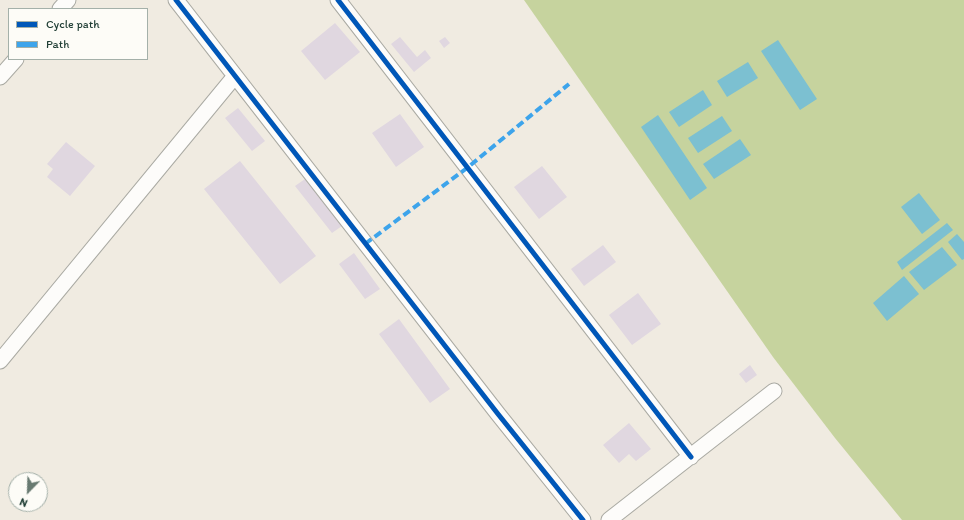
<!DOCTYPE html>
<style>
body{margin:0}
#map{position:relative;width:964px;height:520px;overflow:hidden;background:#f0ebe1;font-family:Itim,sans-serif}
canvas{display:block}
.legend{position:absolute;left:8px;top:8px;width:140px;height:52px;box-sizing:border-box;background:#fdfcf7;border:1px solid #a4b0a9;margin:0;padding:5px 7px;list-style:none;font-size:12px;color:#1f3d34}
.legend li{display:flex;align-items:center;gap:8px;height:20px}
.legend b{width:20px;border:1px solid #a4b0a9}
.north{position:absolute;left:8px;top:472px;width:40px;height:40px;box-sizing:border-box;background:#fdfcf7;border:1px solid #a4b0a9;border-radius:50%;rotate:203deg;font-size:11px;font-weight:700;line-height:16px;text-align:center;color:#1f3d34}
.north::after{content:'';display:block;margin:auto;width:14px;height:18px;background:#687a71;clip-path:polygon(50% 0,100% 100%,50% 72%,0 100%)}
</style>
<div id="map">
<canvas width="964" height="520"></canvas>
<ul class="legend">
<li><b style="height:5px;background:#0057b8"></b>Cycle path</li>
<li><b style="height:5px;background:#3da4eb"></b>Path</li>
</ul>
<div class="north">N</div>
</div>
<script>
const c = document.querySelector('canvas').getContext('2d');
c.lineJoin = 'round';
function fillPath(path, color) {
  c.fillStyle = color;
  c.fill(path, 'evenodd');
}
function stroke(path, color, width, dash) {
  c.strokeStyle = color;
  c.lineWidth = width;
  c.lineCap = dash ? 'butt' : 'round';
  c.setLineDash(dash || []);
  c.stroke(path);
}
fillPath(new Path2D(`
 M524 0H964V520H902L835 438 773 357Z`), '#c6d39e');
fillPath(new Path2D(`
 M778 40 817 99 800 110 761 51Z
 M748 62 758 78 727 97 717 81Z
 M703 90 712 105 679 127 669 112Z
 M658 115 707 188 690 200 641 127Z
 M722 116 732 131 698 153 688 138Z
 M740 139 751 155 714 179 703 164Z
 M919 193 940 220 922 234 901 207Z
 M947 223 953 230 902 270 897 262Z
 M957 234 964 242V259L962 260 948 242Z
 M942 247 957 265 924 290 909 272Z
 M904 276 919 294 887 321 873 303Z`), '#7cc0d1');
fillPath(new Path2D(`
 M335 23 360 52 325 80 301 51Z
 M400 37 417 57 425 50 431 58 414 72 391 44Z
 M445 37 450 43 444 48 439 41Z
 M238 108 265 141 252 151 225 118Z
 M400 114 424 147 396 167 372 133Z
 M66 142 95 166 70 196 47 177 53 169 47 164Z
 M240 161 316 256 280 284 204 189Z
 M542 166 567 197 539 219 514 187Z
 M305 179 342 226 332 233 295 186Z
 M603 245 616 262 584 286 571 269Z
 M354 253 380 289 365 299 339 264Z
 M638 293 661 324 632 345 609 315Z
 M399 319 450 389 430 403 379 334Z
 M750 365 757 375 746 383 739 374Z
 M629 423 651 449 636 461 629 454 619 463 603 445Z`), '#e0d7e0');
const minor = new Path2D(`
 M176 0 498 414 583 520
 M338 0 691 457
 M60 9 68 0
 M0 77 16 59
 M0 361 235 76
 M609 520 774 391`);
stroke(minor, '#aaaaa3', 17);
stroke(minor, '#fdfcfa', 15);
stroke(new Path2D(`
 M365 244 467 168 569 84`), '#3da4eb', 4, [8, 4]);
stroke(new Path2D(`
 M176 0 498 414 583 520
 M338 0 691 457`), '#0057b8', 5);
</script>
